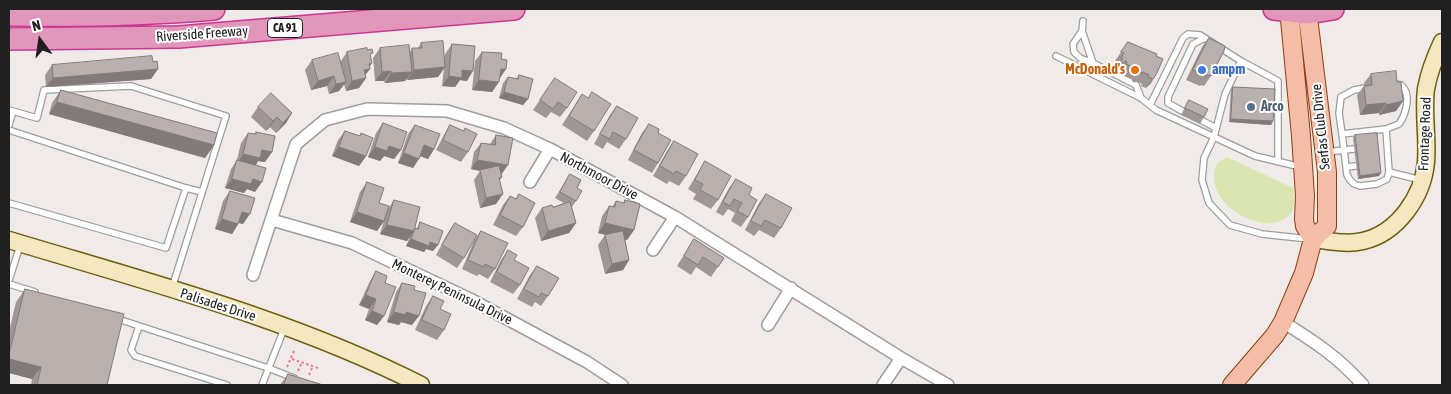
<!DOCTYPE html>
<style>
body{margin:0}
#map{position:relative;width:1451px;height:394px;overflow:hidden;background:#f0ebe8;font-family:"Asap Condensed",sans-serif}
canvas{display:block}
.frame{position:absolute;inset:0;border:10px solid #202020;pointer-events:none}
.north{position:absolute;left:15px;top:15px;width:50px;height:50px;-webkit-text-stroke:4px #fff;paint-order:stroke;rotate:346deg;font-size:14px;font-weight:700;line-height:20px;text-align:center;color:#202020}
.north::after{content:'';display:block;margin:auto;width:18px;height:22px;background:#202020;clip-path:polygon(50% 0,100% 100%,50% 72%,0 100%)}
</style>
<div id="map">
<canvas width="1451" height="394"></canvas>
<div class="frame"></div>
<div class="north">N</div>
</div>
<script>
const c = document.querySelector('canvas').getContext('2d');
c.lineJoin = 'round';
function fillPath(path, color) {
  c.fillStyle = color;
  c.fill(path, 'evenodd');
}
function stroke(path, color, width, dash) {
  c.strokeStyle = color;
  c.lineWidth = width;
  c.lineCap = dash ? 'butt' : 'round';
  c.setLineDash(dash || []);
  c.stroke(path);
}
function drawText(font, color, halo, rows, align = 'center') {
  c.font = font + ' "Asap Condensed",sans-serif';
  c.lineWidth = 4;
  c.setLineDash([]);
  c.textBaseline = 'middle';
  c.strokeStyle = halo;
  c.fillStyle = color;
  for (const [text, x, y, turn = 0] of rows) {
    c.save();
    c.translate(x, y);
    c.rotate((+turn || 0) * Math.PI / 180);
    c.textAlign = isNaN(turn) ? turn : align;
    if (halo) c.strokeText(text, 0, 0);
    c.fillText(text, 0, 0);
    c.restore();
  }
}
fillPath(new Path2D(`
 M1227 157 1293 188C1294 195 1295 204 1292 211 1275 243 1198 207 1217 163Z`), '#dae5b2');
const lane = new Path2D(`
 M1083 21 1082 31 1093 63 1136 85 1141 98
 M1082 31 1073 44 1074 52 1080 58 1093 63
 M1056 56 1141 98 1156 110 1255 156 1301 167
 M1241 61 1225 94 1214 137 1204 158 1202 180 1209 203 1230 225 1262 234 1309 239
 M1150 105 1183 38 1188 34 1200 35 1241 61 1278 81V162
 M9 110 37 118 44 90 131 86 226 116 172 288
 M1182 111 1168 103V97L1193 44 1205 38
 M1201 120 1216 128
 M9 125 13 111
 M1386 129 1389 172 1387 179 1377 184 1360 186 1354 184 1350 180 1347 175 1342 134Z
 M1386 129 1399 124C1406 114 1412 94 1401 85L1395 84
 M9 130 186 188
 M1342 134 1339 113 1341 97 1354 90 1365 88
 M1327 152 1354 149
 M1346 167 1356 166
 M1389 172 1421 180
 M9 203 166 248 186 188 202 192
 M9 280 20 246
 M9 284 35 292
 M115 318 268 368 294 378
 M139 326 131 350 135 356 227 385
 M262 385 284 329`);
const street = new Path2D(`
 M530 182 550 149
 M272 220 352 243 472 300 587 362 622 385
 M653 250 675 217
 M253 275 296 144 325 120 367 109 447 111 504 128 550 149 675 217 901 358 948 385
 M1283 322C1315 342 1338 357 1363 385
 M768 325 791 288
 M883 385 901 358`);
const secondary = new Path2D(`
 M1313 239C1330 241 1347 245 1363 241 1398 233 1423 196 1426 162 1428 139 1423 110 1426 89 1429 72 1435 57 1442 42
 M9 240C148 282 291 319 421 385`);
const primary = new Path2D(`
 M1289 9 1301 136 1305 196 1304 219 1305 226 1313 239
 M1232 385 1275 335 1283 322 1304 273 1313 239 1327 226V172L1307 9`);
const highway = new Path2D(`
 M1274 9 1308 13 1333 9
 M9 15C77 16 145 15 214 9
 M9 39 179 37 514 9`);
stroke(lane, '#9d9d9d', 8);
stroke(street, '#9d9d9d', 14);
stroke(secondary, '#705e0f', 19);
stroke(primary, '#8f3f0d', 20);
stroke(highway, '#cc3695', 24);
stroke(new Path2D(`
 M292 359 318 368
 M287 367 294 351
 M298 371 302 362
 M309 375 313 366`), '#ee7a90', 2, [2.5, 2.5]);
stroke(lane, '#fff', 5.5);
stroke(street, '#fff', 11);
stroke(secondary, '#f4e8c1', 16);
stroke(primary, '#f4bda8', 18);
stroke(highway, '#e097b9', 21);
fillPath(new Path2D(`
 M1209 38 1211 76 1204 86 1201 85 1200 86 1186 80 1202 47Z
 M1128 42 1163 59 1151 83 1146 88 1141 86 1142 84 1136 81 1135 83 1132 81V79L1119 74 1120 72 1118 71 1117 73 1114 72 1116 69 1114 68 1117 62 1115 61Z
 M421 43 444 63 445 54 452 44 467 81 460 80 455 87 442 86 444 68 438 77 407 80V78L405 81 385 83 384 81H375L373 58 380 48 410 52 412 48H418Z
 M347 52 371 57 370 69 365 75 366 78 359 88 346 91 344 84 339 91 329 94 327 86 311 90 305 70 312 60 341 61Z
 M482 52 501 59 506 69 500 78 492 92 472 90 475 61Z
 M153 62 158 69 151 79 46 87 45 75 52 65Z
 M1371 74 1397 82 1403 101 1396 111 1379 115V113L1360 115 1357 95 1364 86V83Z
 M519 75 528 99 523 105 499 98 503 83 508 77 516 79Z
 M555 78 567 108 560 117 551 112 546 118 533 110Z
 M1233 87 1273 121 1271 125 1229 122 1231 90Z
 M61 90 214 145 205 158 49 114 52 103Z
 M582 94 594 131 587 141 562 125Z
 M1189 100 1204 117 1200 124 1181 115 1185 107Z
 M617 106 626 139 619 149 607 142 603 149 594 144 610 115Z
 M258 107 292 113 286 123 276 133 270 127 266 131 251 117Z
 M383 123 401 150 394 159 384 156 380 161 368 157 376 133Z
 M649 124 658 133V163L652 173 628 160 642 133Z
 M415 125 434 149 428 159 420 156 413 168 398 163 408 134Z
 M450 125 463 131 465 128 468 152 461 162 436 150 444 135Z
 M345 131 359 136 361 133 366 156 359 166 332 156 338 140Z
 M256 132 272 152 265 162 258 161 256 165 255 192 247 189 244 193 225 188 231 169 237 160 241 143 248 133 255 134Z
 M496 135 502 177 500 180 496 204 480 208 474 180 480 171 471 169 474 152 481 143 490 144Z
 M1355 135 1379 176 1358 179 1353 138Z
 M674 141 686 176 679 186 669 181 667 184 653 176 667 151Z
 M705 161 718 200 711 209 693 199 696 194 688 189 699 171Z
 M570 174 577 188 576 201 572 207 576 223 569 233 541 241 535 218 542 208 553 207 564 203 555 198Z
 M736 179 749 195 748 217 741 227 731 221 735 213 728 209 723 216 716 212 729 188Z
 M367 182 379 203 388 209 394 200 414 229 417 228 420 222 438 245 433 251 426 249 424 252 406 246 410 237 407 241 380 234 386 213 384 221 377 231 350 222 360 192Z
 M230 191 243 224 239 223 232 234 215 229 223 201Z
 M519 194 523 227 516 236 493 225 503 205 510 196 516 199Z
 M766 194 781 228 774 238 759 230 754 236 745 230 759 203Z
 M625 200 634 230 627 240 625 239 629 260 623 270 605 274 598 245 605 235H606L598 233 602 216 609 206 612 207 616 201 623 203Z
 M455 223 464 258 457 268 436 255 448 233Z
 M481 231 495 269 488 279 479 274 477 276 462 269 474 241Z
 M694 239 724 258 711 277 696 267 691 275 677 266Z
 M508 250 514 260 520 285 513 294 490 282 501 260Z
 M537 266 548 296 541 306 535 302 532 307 517 299 530 275Z
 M376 271 385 283 384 316 377 325 365 320 369 309 359 305 370 281Z
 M402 283 414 290 412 325 401 322 399 325 387 322 396 292Z
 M25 289 107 385H31L32 379 9 373V332L16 302Z
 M433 296 440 309 444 330 437 340 415 330 426 306Z
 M288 374 323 385H280Z`), '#9f9695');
fillPath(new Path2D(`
 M372 63 368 69H370L363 78 357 79 369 64Z
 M445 67 438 77 407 80 414 70Z
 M158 69 151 79 46 87 53 78Z
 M501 69H506L499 79Z
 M462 70 473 71 467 81 460 80 455 87 442 86 449 76Z
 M391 71 384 81H375L382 72Z
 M412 72 405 81 385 83 391 73Z
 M1157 73 1151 83 1146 88 1153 79Z
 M334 76 327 86 311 90 318 81Z
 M366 78 359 88 346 91 352 81Z
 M479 80 499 82 492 92 472 90Z
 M346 82 339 91 329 94 336 84Z
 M504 92 528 99 523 105 499 98Z
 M1403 101 1396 111 1379 115 1386 105Z
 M57 102 214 145 205 158 49 114Z
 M1386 103 1379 113 1360 115 1366 105Z
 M292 113 286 123 276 133 283 123Z
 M277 117 270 127 266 131 273 121Z
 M1231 119 1273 121 1271 125 1229 122Z
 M424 145 434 149 428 159 417 155Z
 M389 146 401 150 394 159 384 156 380 161 368 157 375 147Z
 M339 147 366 156 359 166 332 156Z
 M262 150 272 152 265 162 258 161 254 168 237 164 243 154Z
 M404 153 419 159 413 168 398 163Z
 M477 160 508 165 501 175 471 169Z
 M1381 173 1379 176 1358 179 1360 176Z
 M232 179H253L262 182 255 192 247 189 244 193 225 188Z
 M503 194 496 204 480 208 486 198Z
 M242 212 250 214 243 224 235 222Z
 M357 212 384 221 377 231 350 222Z
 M222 219 238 224 232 234 215 229Z
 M576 223 569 233 541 241 548 231Z
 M605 223 634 230 627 240 598 233Z
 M387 225 414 231 407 241 380 234Z
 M411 239 430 242 438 245 433 251 426 249 424 252 406 246Z
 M629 260 623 270 605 274 612 264Z
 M366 295 376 299 369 309 359 305Z
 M372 311 384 316 377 325 365 320Z
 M394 312H406L419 316 412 325 401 322 399 325 387 322Z
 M9 359 41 367 32 379 9 373Z`), '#827a79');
const building = new Path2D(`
 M1209 38 1225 46 1224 51 1211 76 1207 75V76L1193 70Z
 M443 41 445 67 414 70 412 48H422L421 43Z
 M1128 42 1157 54 1156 56 1163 59 1157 73 1153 79 1148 77 1149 75 1143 72 1142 73 1138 71 1139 70 1126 64 1127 62 1125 61 1123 63 1121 62 1123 59 1121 58 1124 53 1121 52Z
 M452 44 475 46 473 71 462 70V78L449 76Z
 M409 45 412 72 391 73V71L382 72 380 48Z
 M367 48V50L372 49 373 53 370 54 372 63 369 64 370 69 364 70 366 78 352 81 347 52Z
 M482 52 502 53 501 59 507 60 506 69H501L499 82 479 80Z
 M338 53 346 82 336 84 334 76 318 81 312 60Z
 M152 56 153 62 157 61 158 69 53 78 52 65Z
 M1396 71 1397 82H1401L1403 101 1386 105V103L1366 105 1364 86 1372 85 1371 74Z
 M519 75 533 79 528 99 504 92 508 77 518 79Z
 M555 78 577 92 567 108 558 102 553 109 540 100Z
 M1233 87 1275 89 1273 121 1231 119Z
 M61 90 217 133 214 145 57 102Z
 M592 92 611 104 594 131 569 116 582 94 588 98Z
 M271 93 292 113 283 123 277 117 273 121 258 107Z
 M1189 100 1208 109 1204 117 1185 108Z
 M617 106 638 118 626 139 613 132 610 139 600 134Z
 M383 123 407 132 401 150 389 146 387 151 375 147Z
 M649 124 659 129 658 133 671 140 658 163 634 150Z
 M415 125 440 134 434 149 424 145 419 159 404 153Z
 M450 125 464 131 465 128 477 134 468 152 443 140Z
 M345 131 360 136 361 133 373 138 366 156 339 147Z
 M256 132 275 136 272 152 262 150 260 158 243 154 248 133 256 134Z
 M1377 133 1381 173 1360 176 1355 135Z
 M496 135 513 138 508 165 477 160 481 143 495 145Z
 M674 141 698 154 686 176 676 171 674 174 660 166Z
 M237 160 266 168 262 182 253 179 251 184 232 179Z
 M705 161 731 176 718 200 700 190 703 184 695 180Z
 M499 166 502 177 499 178 503 194 486 198 480 170Z
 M570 174 581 180 577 188 582 191 576 201 560 192Z
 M736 179 752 188 749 195 757 200 748 217 737 211 742 203 734 199 730 206 723 202Z
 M367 182 384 188 379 203 389 206 384 221 357 212Z
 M230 191 255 198 250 214 242 212 238 224 222 219Z
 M519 194 535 203 523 227 500 215 510 196 516 199Z
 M766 194 792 208 781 228 765 220 761 226 751 221Z
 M394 200 420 207 414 231 387 225Z
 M625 200 640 204 634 230 605 223 609 206 615 207 616 201 624 203Z
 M570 202 576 223 548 231 542 208 552 205 553 207Z
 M420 222 443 231 438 245 430 242 429 246 411 239 415 228 418 229Z
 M455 223 477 235 464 258 442 245Z
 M481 231 508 243 495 269 485 264 484 267 468 260Z
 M623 231 629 260 612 264 605 235Z
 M694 239 724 258 718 267 703 257 698 265 684 256Z
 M508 250 517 255 514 260 529 268 520 285 497 272Z
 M537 266 559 278 548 296 541 293 539 297 524 289Z
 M376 271 387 276 385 283 396 287 384 316 372 311 376 299 366 295Z
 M402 283 415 286 414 290 426 293 419 316 406 312V315L394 312Z
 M25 289 124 314 107 385H37L41 367 9 359V355Z
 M433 296 444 301 440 309 451 314 444 330 422 320Z
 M288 374 323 385H284Z`);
fillPath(building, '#b9afad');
stroke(building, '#827a79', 1);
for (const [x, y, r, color] of [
 [1135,70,5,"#e8710a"],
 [1202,70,5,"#3f7fe0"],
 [1251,107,5,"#5c6f8a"]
]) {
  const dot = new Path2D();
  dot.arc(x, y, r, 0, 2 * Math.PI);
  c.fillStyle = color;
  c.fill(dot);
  stroke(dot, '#fff', 2);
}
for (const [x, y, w] of [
 [285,28,35]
]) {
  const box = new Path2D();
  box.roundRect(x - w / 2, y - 9.5, w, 19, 4);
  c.fillStyle = '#fff';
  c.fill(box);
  stroke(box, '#202020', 1);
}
drawText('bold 12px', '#202020', null, [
 ["CA 91",285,28]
]);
drawText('14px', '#202020', '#fff', [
 ["Riverside Freeway",202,34,-4],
 ["Serfas Club Drive",1321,127,-96],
 ["Frontage Road",1425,134,-88],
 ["Northmoor Drive",599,176,28],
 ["Monterey Peninsula Drive",452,292,26],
 ["Palisades Drive",218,305,18]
]);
drawText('bold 14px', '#c56008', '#fff', [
 ["McDonald's",1125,70]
], 'right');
drawText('bold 14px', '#366cbe', '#fff', [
 ["ampm",1212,70]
], 'left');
drawText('bold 14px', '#4e5e75', '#fff', [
 ["Arco",1261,107]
], 'left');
</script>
